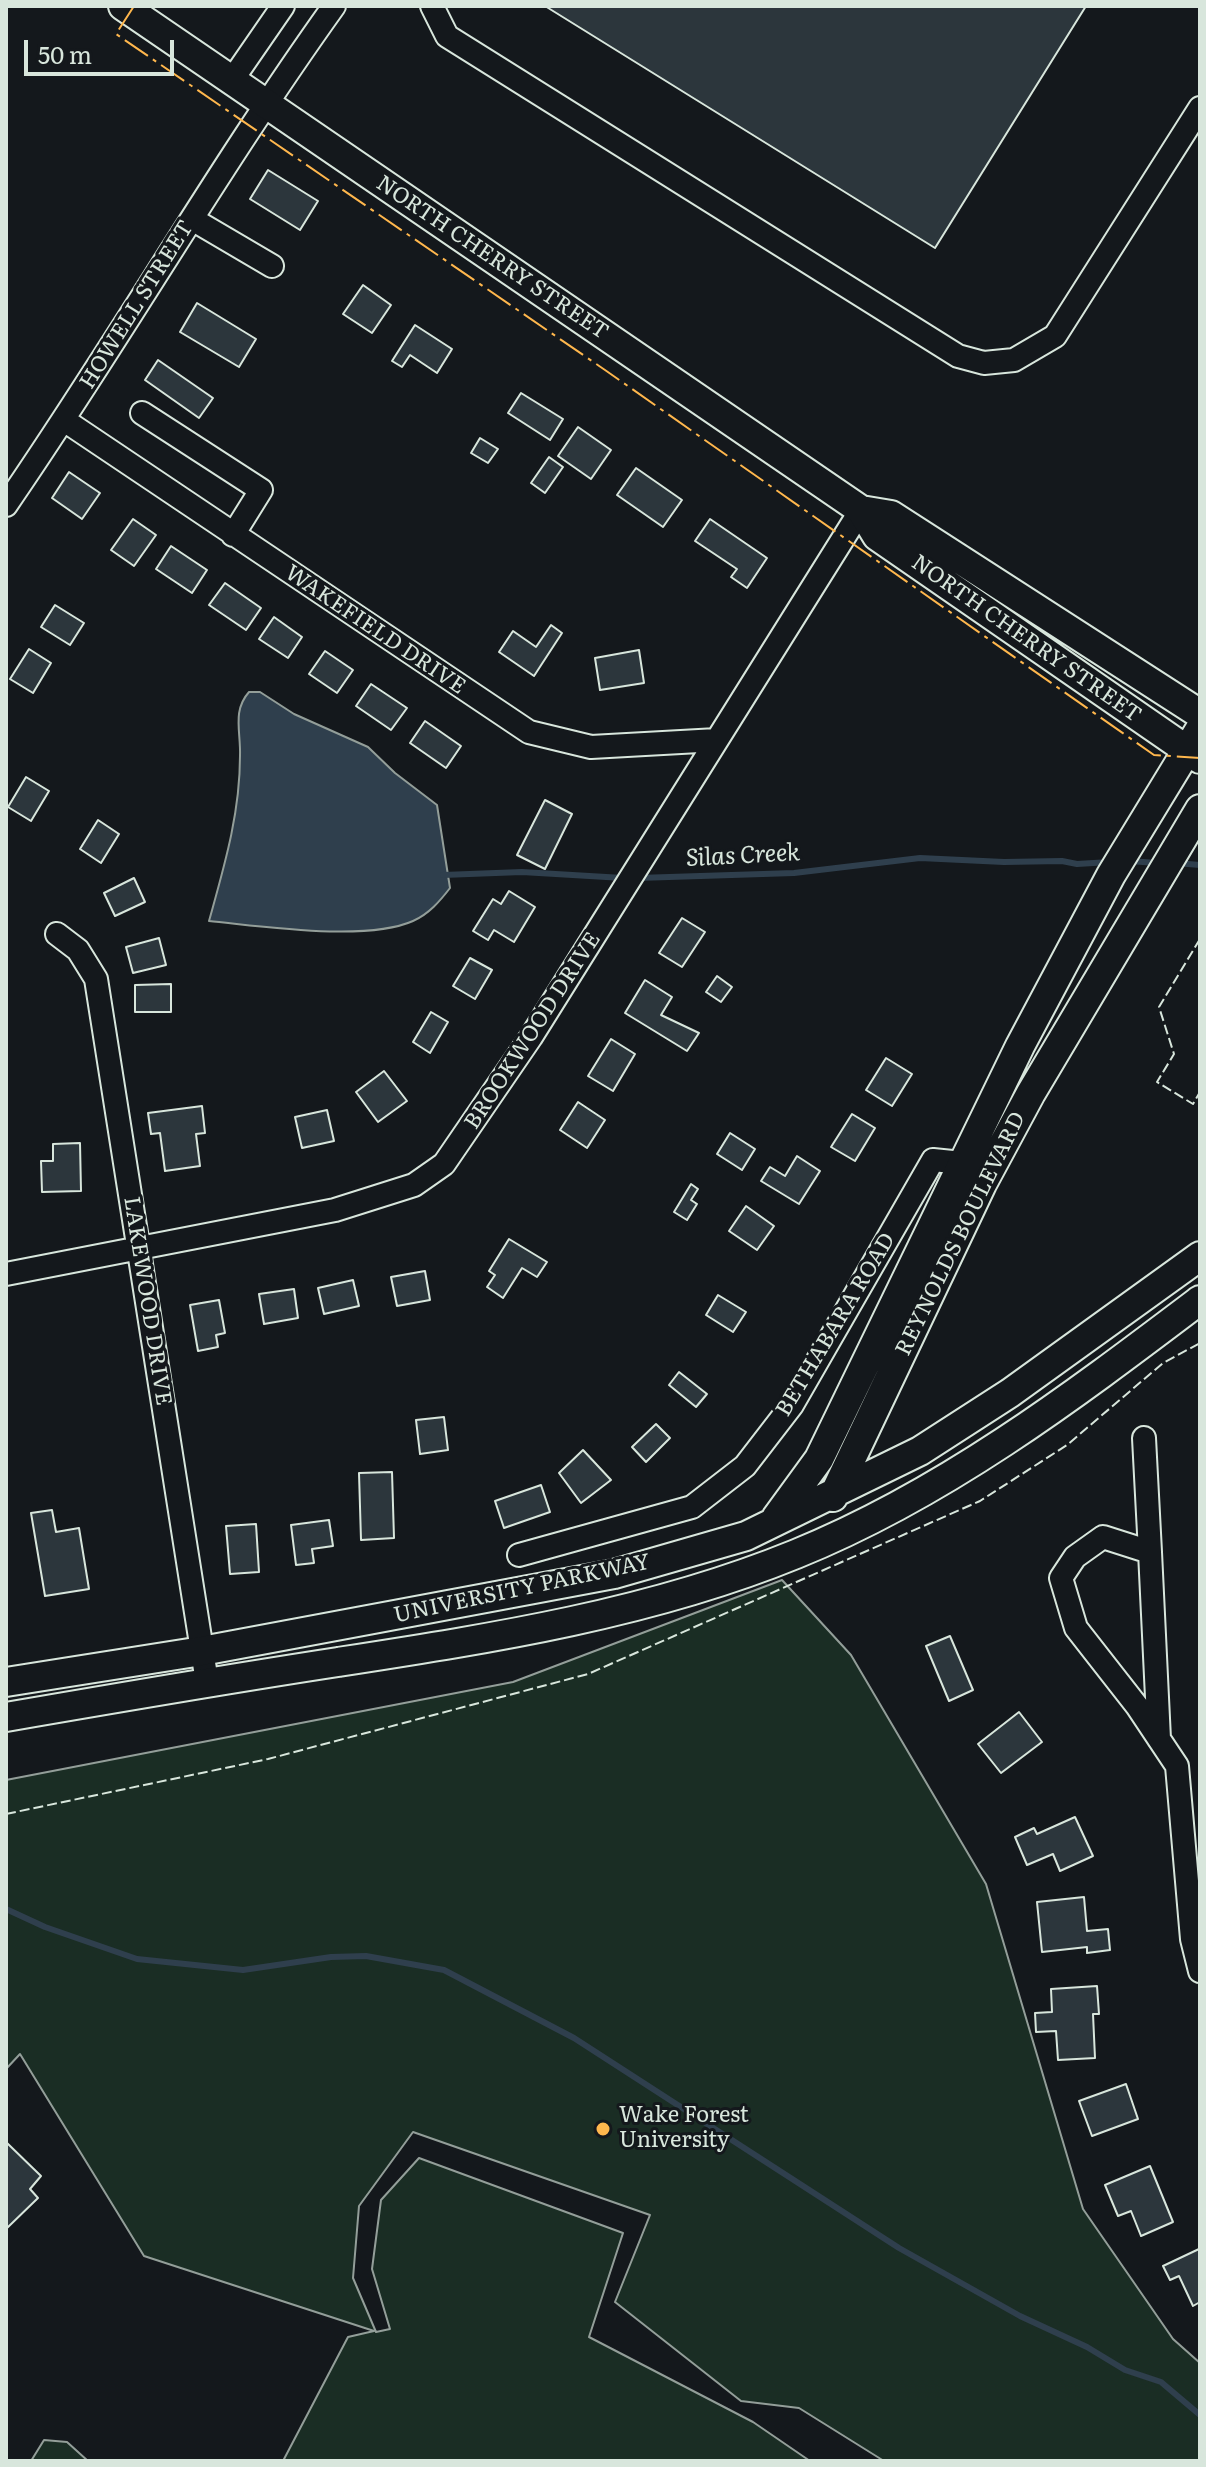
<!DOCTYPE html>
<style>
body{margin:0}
#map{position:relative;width:1206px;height:2467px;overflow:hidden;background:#14181c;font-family:Literata,serif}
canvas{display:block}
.frame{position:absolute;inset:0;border:8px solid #d8e6dc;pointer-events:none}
.scale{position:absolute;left:24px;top:40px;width:150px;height:36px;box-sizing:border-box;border:4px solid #d8e6dc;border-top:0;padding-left:10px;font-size:24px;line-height:28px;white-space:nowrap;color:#d8e6dc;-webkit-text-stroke:6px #14181c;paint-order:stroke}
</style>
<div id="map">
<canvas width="1206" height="2467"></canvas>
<div class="frame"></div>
<div class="scale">50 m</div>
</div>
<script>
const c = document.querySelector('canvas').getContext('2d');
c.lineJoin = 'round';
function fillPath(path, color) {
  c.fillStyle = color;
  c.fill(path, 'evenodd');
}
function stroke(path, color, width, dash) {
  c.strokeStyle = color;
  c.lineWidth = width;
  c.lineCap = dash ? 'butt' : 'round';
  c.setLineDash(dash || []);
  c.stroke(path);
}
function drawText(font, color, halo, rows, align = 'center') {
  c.font = font + ' Literata,serif';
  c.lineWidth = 6;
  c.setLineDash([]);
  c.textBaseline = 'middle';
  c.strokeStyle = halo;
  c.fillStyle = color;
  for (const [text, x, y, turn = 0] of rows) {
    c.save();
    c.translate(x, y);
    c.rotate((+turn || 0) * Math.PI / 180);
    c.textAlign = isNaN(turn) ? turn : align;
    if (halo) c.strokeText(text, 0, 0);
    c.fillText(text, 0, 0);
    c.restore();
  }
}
const green = new Path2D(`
 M782 1580 851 1655 986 1884 1083 2209 1173 2339 1200 2363V2461H884L799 2408 741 2401 615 2302 650 2215 413 2132 359 2206 353 2278 376 2332 390 2329 372 2269 381 2200 419 2158 623 2233 589 2337 753 2422 810 2461H283L348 2337 374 2331 144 2256 20 2054 6 2069V1780L513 1682Z
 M44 2440 67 2442 88 2461H31Z`);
fillPath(green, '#1a2d24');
stroke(green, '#939e99', 2);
const water = new Path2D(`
 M249 692H260L294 714 368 747 395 773 437 805 450 888C440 901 429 914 413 921 366 942 261 926 209 921 224 867 240 814 240 756 241 732 232 711 249 692Z`);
fillPath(water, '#2f3f4d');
stroke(water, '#939e99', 2);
stroke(new Path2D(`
 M1129 861 1157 863
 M1176 863 1200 865
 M443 875 522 872 623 878
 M638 878 794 873 920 858 1004 862 1062 861 1077 864 1110 862
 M6 1909 45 1927 137 1959 243 1970 331 1957 366 1956 444 1970 574 2038 899 2248 1020 2316 1087 2347 1125 2370 1161 2382 1200 2415`), '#2f3f4d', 6);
const building = new Path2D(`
 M545 6H1086L935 248Z
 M268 170 318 201 300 230 250 199Z
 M363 285 391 305 372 333 343 314Z
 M197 303 256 339 239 367 180 332Z
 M415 325 452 349 437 373 410 355 402 367 392 361Z
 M158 360 213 398 199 418 145 380Z
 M521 393 563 419 550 440 508 413Z
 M578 427 611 450 591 479 558 456Z
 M480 438 498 449 488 463 471 453Z
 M549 457 563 467 545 493 531 483Z
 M636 468 682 500 663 527 617 495Z
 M69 472 100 493 82 519 52 498Z
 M133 519 156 535 134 566 111 550Z
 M710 519 767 558 747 588 731 577 737 569 695 541Z
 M171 546 207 570 192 593 156 569Z
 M225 583 261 608 246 630 209 605Z
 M55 605 84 623 70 645 41 627Z
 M274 617 302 637 288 658 259 639Z
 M551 625 562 633 534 676 499 652 513 631 536 647Z
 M29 649 51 663 33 693 10 679Z
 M639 650 644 683 600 690 595 658Z
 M325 651 353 670 337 693 309 674Z
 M371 684 407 708 391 730 356 706Z
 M425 721 461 746 446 768 410 743Z
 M26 777 49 791 31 821 8 807Z
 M545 800 572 814 545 869 517 855Z
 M98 820 119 834 101 863 80 849Z
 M134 878 145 902 115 916 104 893Z
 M509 891 535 907 514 942 494 930 488 940 473 931 493 899 501 904Z
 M682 918 705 932 682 967 659 953Z
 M159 938 166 965 133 973 126 947Z
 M470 958 492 970 475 999 453 986Z
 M717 976 732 987 721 1002 706 992Z
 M645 980 672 997 661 1015 699 1033 687 1051 625 1013Z
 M171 984V1012H135V985Z
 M431 1012 448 1022 430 1053 413 1042Z
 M611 1039 635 1054 613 1091 588 1076Z
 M886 1058 912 1074 892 1106 866 1090Z
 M384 1071 407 1101 378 1122 356 1092Z
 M578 1102 605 1120 587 1148 560 1130Z
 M202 1106 205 1133 196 1134 200 1166 165 1171 160 1133 151 1134 148 1113Z
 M327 1110 334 1141 302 1148 295 1117Z
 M852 1114 875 1128 855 1161 831 1147Z
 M730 1133 755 1149 742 1170 717 1154Z
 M80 1143 81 1191 42 1192 41 1161H53V1144Z
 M797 1156 820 1171 799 1204 761 1181 770 1167 785 1176Z
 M691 1184 698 1189 691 1200 697 1204 687 1220 674 1212Z
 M746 1206 774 1226 757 1250 729 1231Z
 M509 1239 547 1262 537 1277 522 1268 503 1298 487 1287 495 1275 489 1271Z
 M425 1271 430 1300 397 1306 391 1277Z
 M353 1280 359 1306 324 1314 318 1288Z
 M294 1289 298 1318 264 1324 259 1294Z
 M718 1295 746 1312 733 1332 706 1315Z
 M219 1300 225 1333 216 1335 218 1347 198 1351 190 1305Z
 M679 1372 707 1394 696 1407 669 1385Z
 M444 1417 448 1450 420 1454 416 1420Z
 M656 1424 670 1438 646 1462 632 1447Z
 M583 1450 611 1480 581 1503 559 1473Z
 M392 1472 394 1538 361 1540 359 1473Z
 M541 1485 550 1512 504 1528 495 1501Z
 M52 1510 56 1532 79 1528 89 1589 45 1596 31 1513Z
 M329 1520 333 1546 312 1549 314 1563 296 1565 291 1525Z
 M256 1524 259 1572 230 1574 226 1526Z
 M950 1636 973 1690 949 1701 926 1646Z
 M1019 1712 1042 1742 1001 1773 978 1744Z
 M1075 1817 1093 1856 1060 1871 1053 1854 1027 1865 1015 1837 1034 1828 1037 1834Z
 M1084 1897 1087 1931 1108 1929 1110 1950 1087 1953V1947L1042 1952 1037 1902Z
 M1097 1986 1099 2014H1093L1095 2058 1058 2060 1056 2031 1036 2032 1035 2013 1052 2012 1051 1989Z
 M1126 2084 1138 2119 1092 2136 1079 2101Z
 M6 2142 41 2176 30 2189 38 2198 6 2229Z
 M1150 2166 1173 2222 1141 2236 1131 2211 1118 2216 1105 2185Z
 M1199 2249 1200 2302 1193 2306 1179 2276 1170 2280 1163 2266Z`);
fillPath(building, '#2c363c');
stroke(building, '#d8e6dc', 2);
const minor = new Path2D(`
 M432 6 447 36 958 356 984 363 1014 360 1055 336 1200 108
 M232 80 283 6
 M192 219 272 266
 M142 413 261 490 233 535
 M64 420 529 732 591 747 717 740
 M6 505C119 341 218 168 334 6
 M57 934 78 950 96 979 207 1682
 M6 1274 335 1210 414 1185 444 1164 531 1037 861 510
 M1144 1438 1150 1552
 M519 1555 692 1507 745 1466 792 1405 933 1160 962 1163
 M1159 1739 1150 1552 1103 1537 1075 1557 1061 1578 1076 1628 1137 1706 1177 1766 1192 1939 1200 1971`);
const major = new Path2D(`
 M123 6 861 510 877 536 1200 759
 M861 510 891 515 1200 714
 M833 1497 982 1184 1031 1093 1200 809
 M776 1518 819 1459 1020 1046 1111 875 1200 729
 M6 1682 202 1651 614 1574 746 1536 920 1451 1010 1393 1200 1256
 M6 1717C116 1698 227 1679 338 1662 493 1638 649 1614 796 1554 944 1494 1073 1396 1200 1300`);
stroke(minor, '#d8e6dc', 26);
stroke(major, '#d8e6dc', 32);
stroke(minor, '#14181c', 22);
stroke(major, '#14181c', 28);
stroke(new Path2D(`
 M1200 939 1159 1007 1174 1054 1157 1082 1193 1104 1200 1092
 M6 1814 268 1759 588 1674 980 1501 1067 1445 1163 1363 1200 1343`), '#d8e6dc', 2, [10, 4]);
stroke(new Path2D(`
 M134 6 116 34 605 370 1154 755 1200 758`), '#ffb74d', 2, [28, 6, 4, 6]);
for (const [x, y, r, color] of [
 [603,2129,8,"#ffb74d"]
]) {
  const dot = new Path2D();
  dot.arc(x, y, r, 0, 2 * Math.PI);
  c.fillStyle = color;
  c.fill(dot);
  stroke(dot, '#14181c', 3);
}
drawText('22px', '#d8e6dc', '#14181c', [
 ["NORTH CHERRY STREET",492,258,34],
 ["HOWELL STREET",137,305,-58],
 ["WAKEFIELD DRIVE",375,630,34],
 ["NORTH CHERRY STREET",1026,639,35],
 ["BROOKWOOD DRIVE",533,1031,-57],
 ["REYNOLDS BOULEVARD",961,1234,-64],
 ["LAKEWOOD DRIVE",147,1301,81],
 ["BETHABARA ROAD",836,1325,-59],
 ["UNIVERSITY PARKWAY",522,1589,-12]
]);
drawText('22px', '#d8e6dc', '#14181c', [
 ["Wake Forest",619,2116],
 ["University",619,2141]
], 'left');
drawText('italic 24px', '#d8e6dc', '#14181c', [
 ["Silas Creek",743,856,-3]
]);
</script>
